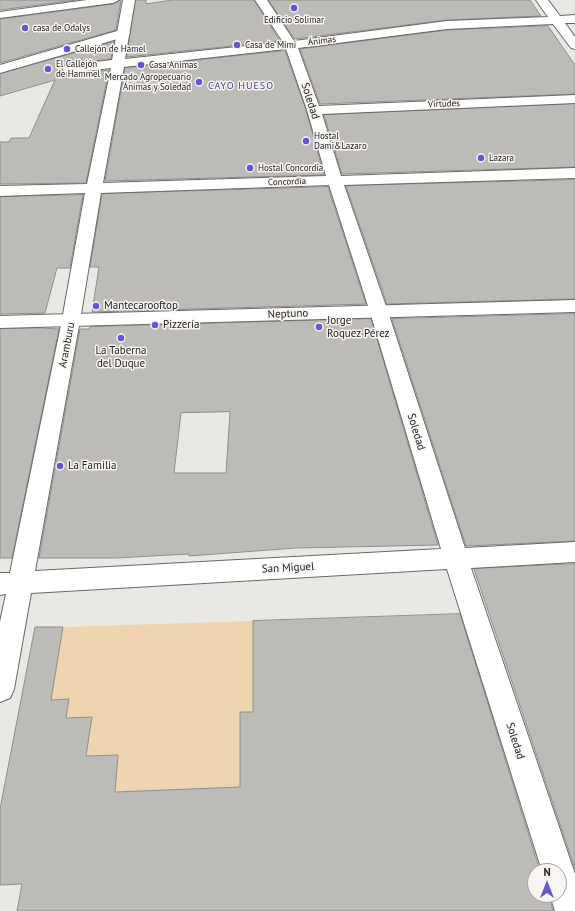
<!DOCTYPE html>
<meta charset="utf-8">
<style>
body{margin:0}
#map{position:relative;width:575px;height:911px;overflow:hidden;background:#eae8e5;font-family:"PT Sans",sans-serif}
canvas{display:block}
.north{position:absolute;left:527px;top:863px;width:40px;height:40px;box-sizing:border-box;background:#f8f5f2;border:1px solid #a3a19e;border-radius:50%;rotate:0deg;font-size:11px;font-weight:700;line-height:16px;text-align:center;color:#232221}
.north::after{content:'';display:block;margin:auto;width:14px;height:18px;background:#6755ce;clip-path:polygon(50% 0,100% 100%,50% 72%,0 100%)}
</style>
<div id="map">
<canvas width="575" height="911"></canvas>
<div class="north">N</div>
</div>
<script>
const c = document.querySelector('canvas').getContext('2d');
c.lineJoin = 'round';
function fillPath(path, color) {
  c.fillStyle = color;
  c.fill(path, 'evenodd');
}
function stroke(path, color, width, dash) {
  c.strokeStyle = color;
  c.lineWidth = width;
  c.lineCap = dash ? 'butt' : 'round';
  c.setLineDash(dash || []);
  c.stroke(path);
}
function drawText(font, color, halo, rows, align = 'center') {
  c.font = font + ' "PT Sans",sans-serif';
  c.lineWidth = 3;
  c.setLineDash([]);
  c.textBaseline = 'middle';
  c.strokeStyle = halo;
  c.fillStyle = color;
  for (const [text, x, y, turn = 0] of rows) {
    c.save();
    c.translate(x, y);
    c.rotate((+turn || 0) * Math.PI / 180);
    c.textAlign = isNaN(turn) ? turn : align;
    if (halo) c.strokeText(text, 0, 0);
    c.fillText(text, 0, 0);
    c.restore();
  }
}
fillPath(new Path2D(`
 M253 621V712H240V787L115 792 118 755 86 756 92 718H66L69 699 51 700 63 627Z`), '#efd4b0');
const building = new Path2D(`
 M0 0H76L0 10Z
 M120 0H121L116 30 0 63V19L113 4Z
 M136 0H146V4L172 0H254L280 41 127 57Z
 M269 0H530L541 16 447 20 295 39Z
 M548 26 575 65V94L320 104 300 49 447 30Z
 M114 42 111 59 64 65 62 69 64 73 69 74 109 70 86 183 0 184V142H9L11 138H29L55 80 0 96V74Z
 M285 51 306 110 324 175 105 181 125 68Z
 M575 104V167L342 174 324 115Z
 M575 180V299L387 304 346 186Z
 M328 187 366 304 92 312 99 267H90L102 194Z
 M83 195 70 268H57L45 313 0 314V197Z
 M575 314V541L466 546 392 319Z
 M371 319 438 545 296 548 189 556V554L116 558H39L80 329H89L90 327ZM230 412 226 473H174L181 413Z
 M41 328 59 329 12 558H0V329Z
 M575 564V869L474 569Z
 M460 614 540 871H535V895H549L553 911H17L22 884 0 885V809L35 627H63L51 700 69 699 66 718 92 717 86 756 118 755 115 792 240 787V712H253V621Z`);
fillPath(building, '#bdbbb8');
stroke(building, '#908e8b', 1);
const pedestrian = new Path2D(`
 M124 29 128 30 130 33 128 36 0 73V65Z`);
const minor = new Path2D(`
 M123 0H135L125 59 283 42 255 0H267L294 41 447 21 548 17 536 0H548L560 16 575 15V23H565L575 37V49L571 48 553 24 447 29 298 48 319 106 575 95V103L322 114 341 176 575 168V178L344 185 388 312 465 548 575 542V562L471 568 575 874V911H555L550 895H559V871H542L447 569 31 593 14 689 10 698 0 702V622L6 594 0 595V573H10L62 320 85 193 0 196V186L87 184 111 68 69 73 64 72 63 69 64 66 69 65 112 60ZM286 49 307 110 326 176 103 183 124 67ZM329 185 370 312 441 549 35 571 80 320 101 193Z`);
const tertiary = new Path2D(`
 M575 300V312L0 328V316Z`);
const secondary = new Path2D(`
 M87 0H119L113 3 0 18V12Z`);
stroke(pedestrian, '#6b6967', 2);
stroke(minor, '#6b6967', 2);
stroke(tertiary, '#6b6967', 2);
stroke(secondary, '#6b6967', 2);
fillPath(pedestrian, '#fff');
fillPath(minor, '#fff');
fillPath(tertiary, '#fff');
fillPath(secondary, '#fff');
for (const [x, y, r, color] of [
 [294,8,4,"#6755ce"],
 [25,28,4,"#6755ce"],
 [237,45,4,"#6755ce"],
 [67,49,4,"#6755ce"],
 [141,65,4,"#6755ce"],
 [48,69,4,"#6755ce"],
 [199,82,4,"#6755ce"],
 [306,141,4,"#6755ce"],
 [481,158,4,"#6755ce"],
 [250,168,4,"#6755ce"],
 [96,306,4,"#6755ce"],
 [155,325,4,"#6755ce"],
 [319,327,4,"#6755ce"],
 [121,338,4,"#6755ce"],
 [60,466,4,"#6755ce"]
]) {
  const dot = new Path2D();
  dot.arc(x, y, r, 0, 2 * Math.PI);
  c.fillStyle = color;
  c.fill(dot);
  stroke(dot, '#f8f5f2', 1.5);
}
drawText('9px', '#232221', '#f8f5f2', [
 ["Edificio Solimar",294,20,"center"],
 ["casa de Odalys",33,28],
 ["Casa de Mimi",245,45],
 ["Callejón de Hamel",75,49],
 ["El Callejón",56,64],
 ["de Hammel",56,74],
 ["Casa Animas",149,65],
 ["Mercado Agropecuario",191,77,"right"],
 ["Ánimas y Soledad",191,87,"right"],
 ["Hostal",314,136],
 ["Dami&Lazaro",314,146],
 ["Lazara",489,158],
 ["Hostal Concordia",258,168]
], 'left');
drawText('9px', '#232221', '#f8f5f2', [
 ["Ánimas",322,41,-7],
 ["Virtudes",444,104,-2],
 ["Concordia",287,182,-2]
]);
c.letterSpacing = '1px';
drawText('10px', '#484280', '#f8f5f2', [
 ["CAYO HUESO",241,86]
]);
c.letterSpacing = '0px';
drawText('11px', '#232221', '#f8f5f2', [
 ["Soledad",310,101,72],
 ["Neptuno",288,314,-2],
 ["Aramburu",67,345,-79],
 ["Soledad",416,432,73],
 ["San Miguel",288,568,-3],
 ["Soledad",515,741,72]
]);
drawText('11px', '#232221', '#f8f5f2', [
 ["Mantecarooftop",104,306],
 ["Jorge",327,321],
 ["Roquez Pérez",327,334],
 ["Pizzería",163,325],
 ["La Taberna",121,351,"center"],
 ["del Duque",121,364,"center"],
 ["La Familia",68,466]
], 'left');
</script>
